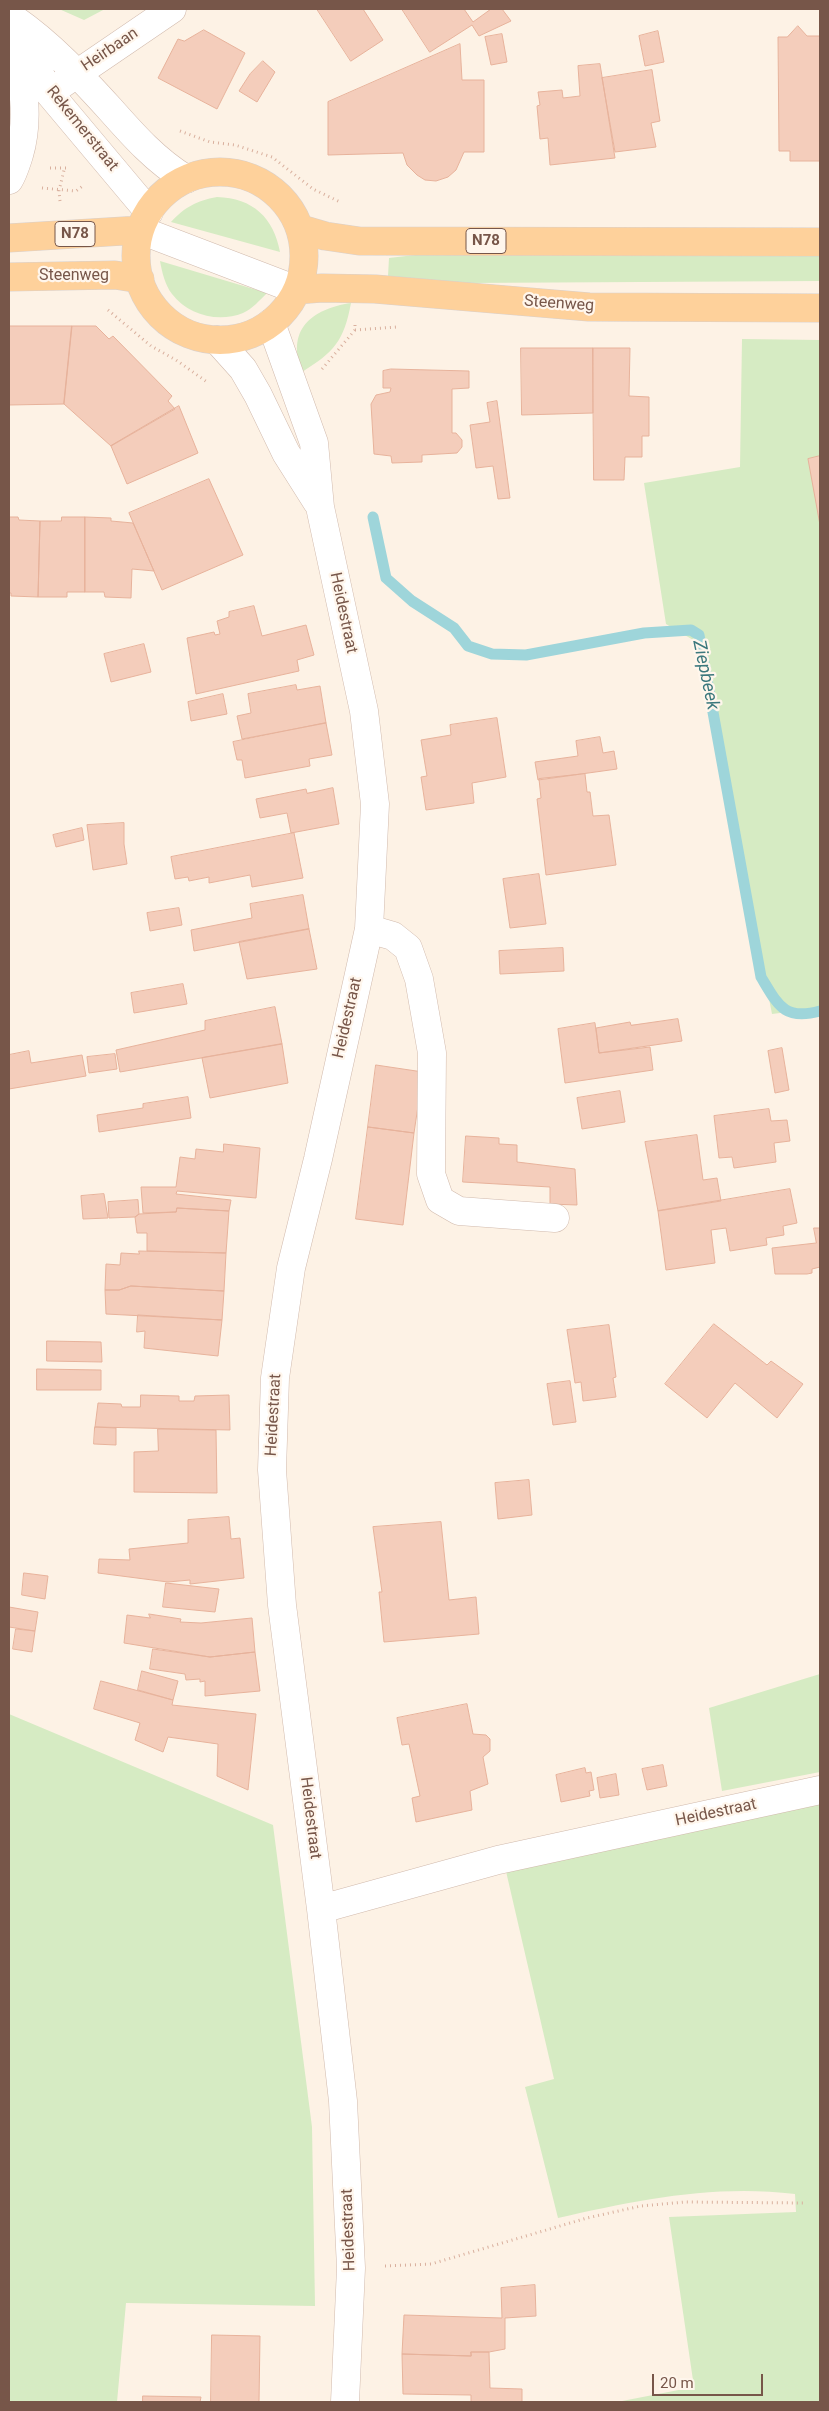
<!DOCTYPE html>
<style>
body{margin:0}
#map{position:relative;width:829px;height:2411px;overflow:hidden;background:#fdf2e5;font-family:Roboto,sans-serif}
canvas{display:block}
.frame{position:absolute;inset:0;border:10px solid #775649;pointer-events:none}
.scale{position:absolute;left:652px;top:2374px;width:111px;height:22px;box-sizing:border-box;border:2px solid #775649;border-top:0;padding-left:6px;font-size:15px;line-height:18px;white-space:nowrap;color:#775649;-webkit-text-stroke:4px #fff6ec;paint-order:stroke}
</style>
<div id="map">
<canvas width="829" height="2411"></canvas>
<div class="frame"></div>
<div class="scale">20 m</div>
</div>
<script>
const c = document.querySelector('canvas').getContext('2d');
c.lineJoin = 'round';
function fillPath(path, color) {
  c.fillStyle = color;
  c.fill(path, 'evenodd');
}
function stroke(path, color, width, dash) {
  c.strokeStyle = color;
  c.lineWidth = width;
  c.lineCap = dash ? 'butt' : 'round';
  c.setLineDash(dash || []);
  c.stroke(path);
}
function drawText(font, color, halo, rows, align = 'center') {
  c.font = font + ' Roboto,sans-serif';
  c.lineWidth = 4.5;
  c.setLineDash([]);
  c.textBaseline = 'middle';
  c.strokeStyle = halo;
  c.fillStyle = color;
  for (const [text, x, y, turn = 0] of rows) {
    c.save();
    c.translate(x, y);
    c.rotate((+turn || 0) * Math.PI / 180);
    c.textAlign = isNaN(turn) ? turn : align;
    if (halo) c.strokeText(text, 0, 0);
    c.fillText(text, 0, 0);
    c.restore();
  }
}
fillPath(new Path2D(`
 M59 9H105L84 20Z
 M217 197C253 198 274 218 280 252L171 222C185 207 196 201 217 197Z
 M820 251V281L464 283 388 276 389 258 432 253Z
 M160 261 267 293C260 300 252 309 243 313 218 323 188 315 172 294 165 285 162 272 160 261Z
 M351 303C344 341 334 352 302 372 286 330 311 309 351 303Z
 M742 339 820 340V1008L772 1014 700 644 666 624 644 483 740 467Z
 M820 1674V1772L722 1791 709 1708Z
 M9 1714 273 1825 312 2127 315 2306 126 2303 117 2402H9Z
 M820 1799V2402H617L694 2387 669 2217 796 2212 795 2194C715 2184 636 2200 558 2218L525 2087 554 2079 505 1867Z`), '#d6ebc3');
stroke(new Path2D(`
 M373 517 386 578 412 601 454 628 468 646 492 654 526 655 644 633 691 630 699 635 761 977C778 1005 784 1021 820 1011`), '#9ed5da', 11);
const building = new Path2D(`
 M317 9H363L383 40 351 61Z
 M402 9H464L473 22 491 9H502L511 21 479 36 472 25 430 52Z
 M798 26 807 36H820V161H790V151H779L778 37H787Z
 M204 30 245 53 217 109 158 78 178 39 184 41Z
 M658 31 664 62 645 66 639 36Z
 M502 34 507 62 491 65 485 37Z
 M460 44 462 80H484V152H464L456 170 448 177 436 181 425 180 417 175 407 165 403 153 328 155V102Z
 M263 61 275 72 257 102 239 91 250 74Z
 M600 64 615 158 550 165 548 138 540 139 537 106 540 105 538 92 562 90 563 98 580 96 578 66Z
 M652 70 660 121 651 123 656 147 615 152 602 78Z
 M9 326H72L64 404 9 405Z
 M72 326H96L109 339 113 336 172 396 168 401 175 409 111 446 64 404Z
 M521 348H593V413L522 415Z
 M593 348H630L629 396 649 397V436H642V457H625L624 480H594Z
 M391 369 469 371V388L452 389V433H456L462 440V447L457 453 422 455V462L392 463 391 456 374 454 371 404 376 395 390 392 391 388H383V371Z
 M497 401 510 498 498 499 493 466 476 468 470 425 490 422 487 403Z
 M179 406 198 453 127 484 111 446Z
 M820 456V525L808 459Z
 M209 479 243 555 162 590 129 513Z
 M9 517H18L19 520 40 521 38 597 11 596V593H9Z
 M62 517H85V592H67V597H38L40 521H61Z
 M85 517 111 518V521L133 523 154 571 132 569 131 598 105 597 104 592H85Z
 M254 606 262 636 306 625 314 655 297 660 299 671 196 694 187 638 214 632 215 635 220 634 217 621 229 617V612Z
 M144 644 151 672 111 682 104 654Z
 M296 685 297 690 320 686 326 723 242 739 237 716 251 713 248 694Z
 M223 694 227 714 191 721 188 702Z
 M497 718 506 777 472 783 474 803 426 810 421 777 427 776 421 740 451 735 450 725Z
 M326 723 332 755 309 759 310 766 245 778 242 760H237L233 742Z
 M600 737 603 753 614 751 617 769 538 780 535 762 578 756 576 741Z
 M585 774 587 792H590L593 816 609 815 616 865 546 875 537 799 541 798 539 779Z
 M333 788 339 824 291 833 287 813 260 818 256 799 306 789 307 793Z
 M124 823V844L127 864 93 870 87 825Z
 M82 828 84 840 56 847 53 835Z
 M294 833 303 878 252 887 250 875 209 883V877L189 881 188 877 175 879 171 857Z
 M539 874 546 924 510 928 503 879Z
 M303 895 309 929 194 951 191 930 252 918 250 904Z
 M179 908 182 925 150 931 147 913Z
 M309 929 317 969 247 979 239 942Z
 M563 948 564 971 500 974 499 951Z
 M183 984 187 1004 134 1013 131 993Z
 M275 1007 282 1044 120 1072 116 1050 205 1030V1021Z
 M678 1019 682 1041 599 1053 596 1028 630 1022 631 1025Z
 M595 1023 599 1053 650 1047 653 1070 565 1083 558 1029Z
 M282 1044 288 1083 210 1098 202 1058Z
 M782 1048 789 1090 775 1093 768 1051Z
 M29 1051 31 1063 82 1055 86 1076 9 1089V1055Z
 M115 1054 117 1069 89 1073 87 1057Z
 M376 1065 423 1072 414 1133 368 1127Z
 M620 1091 625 1122 582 1129 577 1098Z
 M188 1097 191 1118 99 1132 97 1115 143 1108V1104Z
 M769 1109 771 1121 787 1120 790 1141 774 1143 776 1162 734 1168 732 1157 719 1158 714 1116Z
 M368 1127 414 1133 403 1225 356 1219Z
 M697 1135 703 1180 717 1178 721 1201 658 1211 645 1142Z
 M466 1136 499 1138V1144L517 1145V1162L575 1169 577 1205 550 1204V1187L463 1182Z
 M224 1144 260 1148 256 1198 177 1191 176 1194 231 1200 229 1211 177 1208 176 1212 143 1213 141 1187H176L180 1157 195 1159 196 1149 223 1152Z
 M790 1189 797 1223 783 1226 784 1235 766 1238 767 1245 730 1251 726 1228 711 1230 715 1263 666 1270 658 1211Z
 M104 1194 108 1218 83 1219 81 1196Z
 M138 1200 139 1214 135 1217 109 1218 108 1202Z
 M177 1208 229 1211 226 1253 147 1251V1233H137L135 1217 139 1214 176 1212Z
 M814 1228H820V1267L812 1269V1273L807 1274H775L772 1248 816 1243Z
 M139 1251 226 1253 224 1291 131 1286 119 1290H105L106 1264 120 1265 121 1253 139 1254Z
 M131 1286 224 1291 222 1320 106 1314 105 1290H119Z
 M138 1315 222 1320 218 1356 144 1348 145 1331 137 1332Z
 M714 1324 767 1365 771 1361 803 1384 777 1418 735 1383 707 1418 665 1384Z
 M609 1325 616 1377 613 1378 616 1397 583 1401 581 1382 575 1383 567 1330Z
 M47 1341 101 1342 102 1362 47 1361Z
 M37 1369 101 1370V1390H37Z
 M570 1381 576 1422 553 1425 547 1384Z
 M141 1395 179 1396V1401H194L195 1396 229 1395 230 1430 95 1427 98 1403 121 1404 122 1407H140Z
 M95 1427 116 1428V1445L94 1444Z
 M158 1429 216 1430 217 1493 134 1492V1452L158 1451Z
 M529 1480 532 1515 498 1519 495 1483Z
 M229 1517 231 1539 240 1538 244 1578 190 1584V1580L168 1582 98 1573 99 1559 130 1560 129 1549 188 1543V1520Z
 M441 1522 449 1600 476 1597 479 1634 384 1642 379 1592H382L373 1527Z
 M24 1573 48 1576 45 1599 22 1595Z
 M166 1583 219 1589 215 1612 163 1607Z
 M9 1607 38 1612 35 1631 9 1627Z
 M149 1614 181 1619 180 1622 201 1623 252 1618 255 1652 210 1657 124 1643 127 1615 150 1618Z
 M16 1629 35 1631 32 1652 13 1649Z
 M153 1649 210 1657 255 1652 260 1691 205 1696V1681L200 1682V1679L186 1680 185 1674 150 1669Z
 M142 1671 178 1681 173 1700 138 1690Z
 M101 1681 173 1700 172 1705 256 1714 248 1790 217 1776 218 1744 168 1737 163 1752 135 1740 140 1723 94 1709Z
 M467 1704 473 1734 486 1735 490 1739V1751L483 1757 488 1784 470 1791 472 1810 416 1822 412 1798 420 1796 409 1744 402 1745 397 1718Z
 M663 1765 667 1786 647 1790 642 1769Z
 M585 1768 586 1773 591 1772 594 1790 589 1791 590 1796 561 1802 556 1775Z
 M616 1774 619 1795 600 1798 597 1778Z
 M535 2285 536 2316 505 2318V2349L489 2352H471V2356L402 2354 404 2315 502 2318 501 2288Z
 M212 2335 260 2336 259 2402H211Z
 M471 2352H489L490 2388 522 2389V2402H471V2395L403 2394 402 2354 471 2356Z
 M143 2396 201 2397 200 2402H143Z`);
fillPath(building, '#f4cdbb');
stroke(building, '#e7b29b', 1);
const minor = new Path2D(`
 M9 15 50 94 149 212
 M14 19C50 44 80 76 110 109 133 135 156 161 186 179
 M62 84 172 9
 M9 180C14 172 16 164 19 155 30 118 23 83 15 46
 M140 230 297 290
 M271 323 314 443 320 507 364 711 375 804 369 929 318 1159 291 1268 275 1378 272 1470 282 1605 321 1909 343 2101 351 2268 345 2402
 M217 340 243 369 258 395 286 453 317 502
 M369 929 393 936 408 948 419 979 432 1053 431 1174 440 1200 459 1211 555 1218
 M321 1909 498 1860 820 1790`);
const major = new Path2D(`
 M136 256a84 84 0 1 1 168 0a84 84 0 1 1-168 0Z
 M301 229 325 236 359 241 820 242
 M9 238 140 230
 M9 277 115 275 140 279
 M297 290 322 288 375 289 589 307 820 308`);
stroke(minor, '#d1baad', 29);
stroke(major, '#d9d0cc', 29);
stroke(new Path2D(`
 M180 131 210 142 235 145 272 157 313 189 340 202
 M50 168H69
 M42 188 76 191 84 185
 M60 201 59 191 64 170
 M108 310 151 346 176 360 207 382
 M355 330 397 327
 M322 369 355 330V323
 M385 2266 431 2264 587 2218 641 2206 685 2202 805 2203`), '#d9b09e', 3, [1, 4]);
stroke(minor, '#fff', 28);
stroke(major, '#fed19b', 28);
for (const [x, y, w] of [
 [75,234,40],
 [486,241,40]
]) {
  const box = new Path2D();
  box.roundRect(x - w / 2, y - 12.5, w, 25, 4);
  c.fillStyle = '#fff6ec';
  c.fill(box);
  stroke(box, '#775649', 1);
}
drawText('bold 15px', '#775649', null, [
 ["N78",75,234],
 ["N78",486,241]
]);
drawText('16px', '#775649', '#fff6ec', [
 ["Heirbaan",110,50,-34],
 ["Rekemerstraat",82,129,51],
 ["Steenweg",74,276],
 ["Steenweg",559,304,4],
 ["Heidestraat",343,613,78],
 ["Heidestraat",348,1018,-77],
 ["Heidestraat",274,1415,-87],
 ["Heidestraat",716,1813,-12],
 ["Heidestraat",310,1818,83],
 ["Heidestraat",349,2230,-92]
]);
drawText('italic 18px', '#3c787d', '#fff6ec', [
 ["Ziepbeek",705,675,78]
]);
</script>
